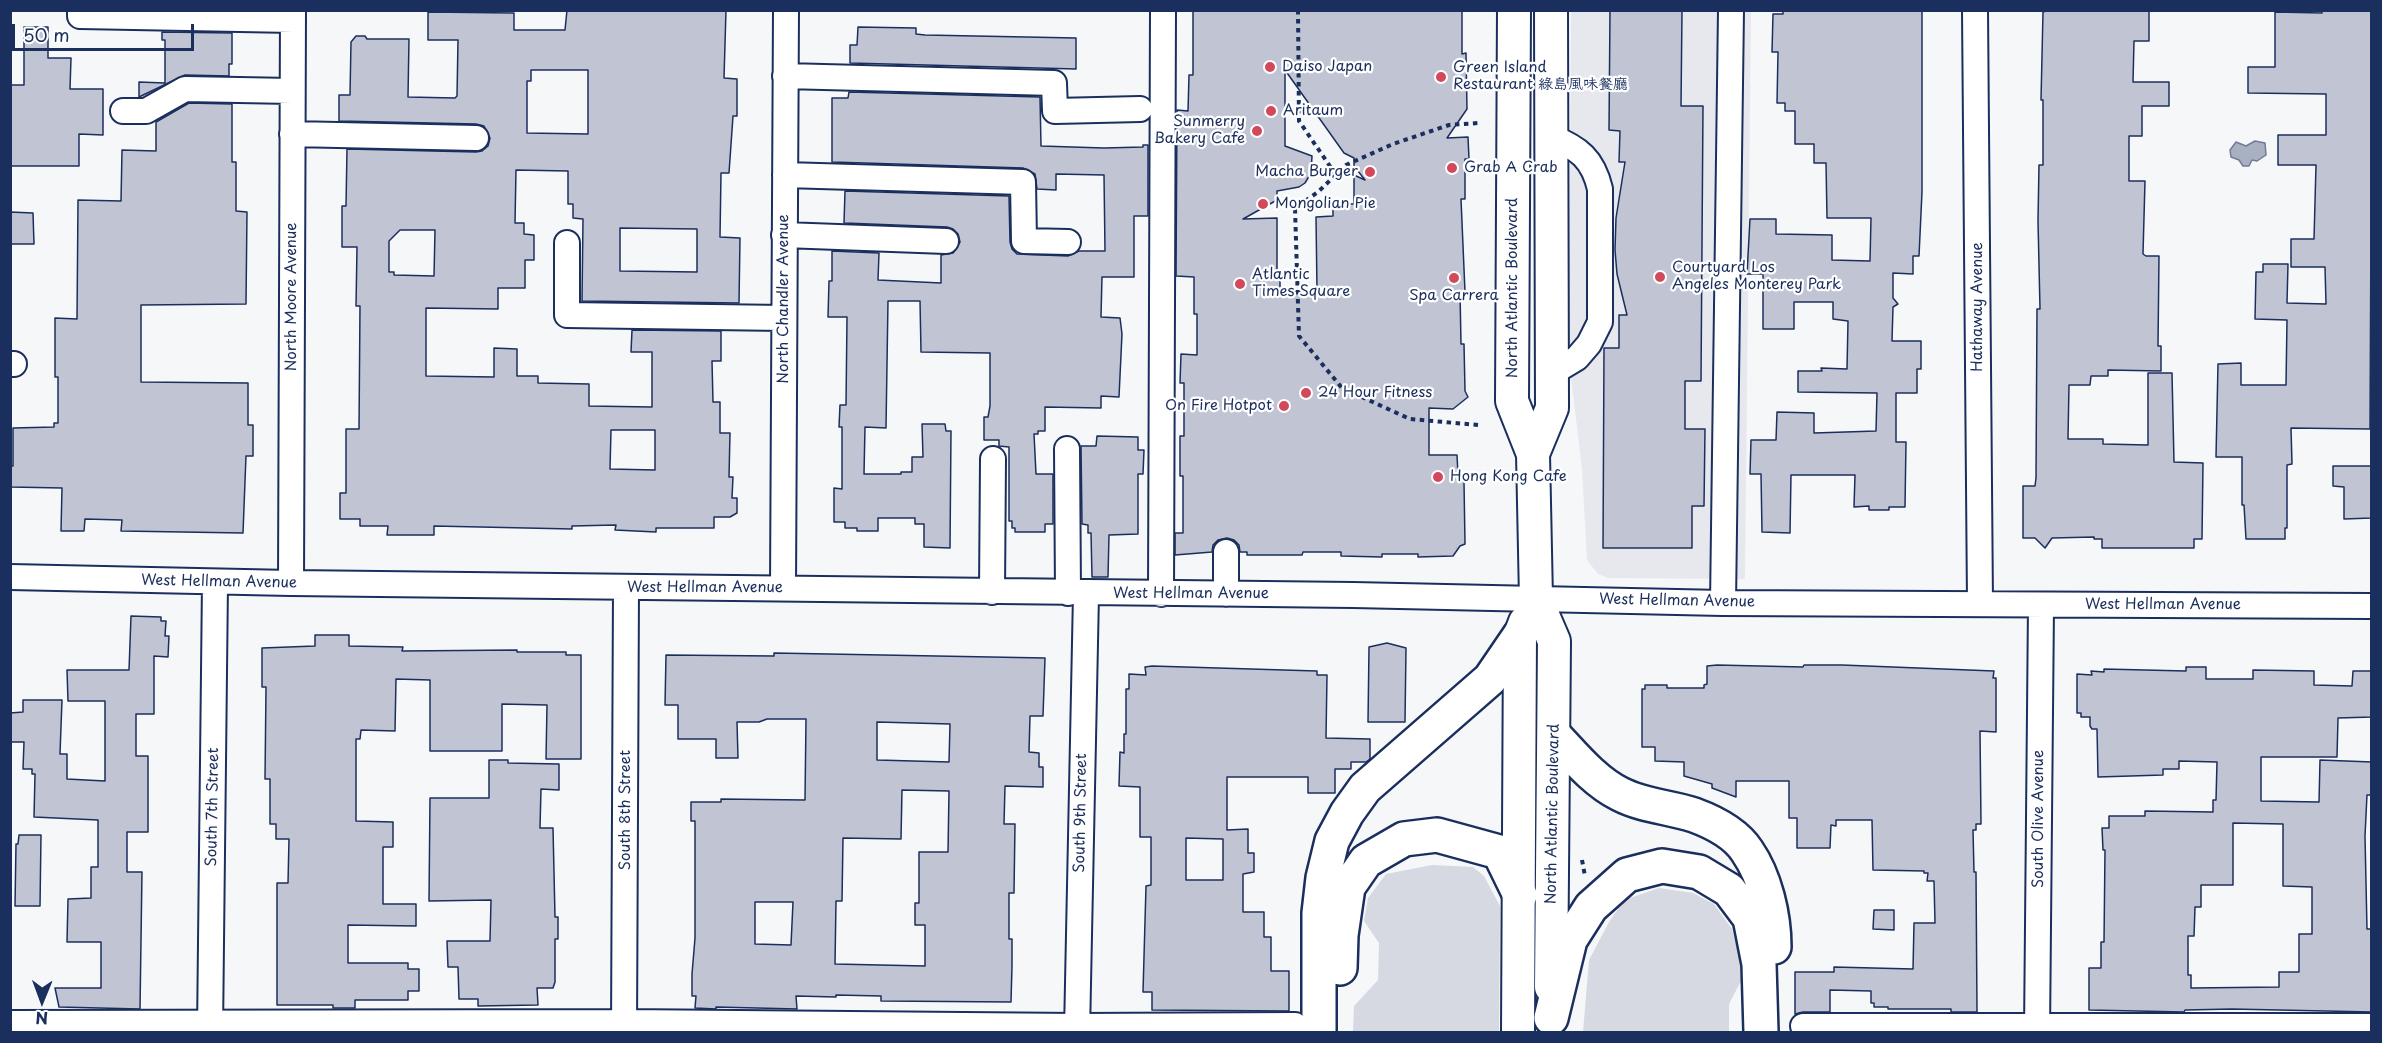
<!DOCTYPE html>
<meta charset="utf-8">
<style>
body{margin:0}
#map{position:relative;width:2382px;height:1043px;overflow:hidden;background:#f6f7f9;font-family:"Playpen Sans",sans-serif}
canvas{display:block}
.frame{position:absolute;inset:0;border:12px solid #1b2f5e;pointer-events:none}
.north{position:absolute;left:12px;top:971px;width:60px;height:60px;-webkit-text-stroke:4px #fff;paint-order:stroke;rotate:181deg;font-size:16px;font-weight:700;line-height:24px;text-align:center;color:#1b2f5e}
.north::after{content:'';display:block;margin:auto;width:21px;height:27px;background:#1b2f5e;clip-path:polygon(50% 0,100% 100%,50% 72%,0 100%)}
.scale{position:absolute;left:12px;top:24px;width:182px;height:27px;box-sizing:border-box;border:3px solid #1b2f5e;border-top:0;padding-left:8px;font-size:18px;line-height:21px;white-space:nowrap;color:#1b2f5e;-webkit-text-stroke:4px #fff;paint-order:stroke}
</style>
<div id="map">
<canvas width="2382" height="1043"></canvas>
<div class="frame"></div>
<div class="north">N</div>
<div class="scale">50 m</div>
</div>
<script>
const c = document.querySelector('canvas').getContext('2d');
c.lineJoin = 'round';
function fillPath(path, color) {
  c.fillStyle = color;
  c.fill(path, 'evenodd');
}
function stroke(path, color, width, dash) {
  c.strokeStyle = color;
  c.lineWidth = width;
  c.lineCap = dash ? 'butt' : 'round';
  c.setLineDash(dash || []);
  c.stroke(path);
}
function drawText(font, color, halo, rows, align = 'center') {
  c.font = font + ' "Playpen Sans","LXGW WenKai TC",sans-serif';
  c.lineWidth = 4.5;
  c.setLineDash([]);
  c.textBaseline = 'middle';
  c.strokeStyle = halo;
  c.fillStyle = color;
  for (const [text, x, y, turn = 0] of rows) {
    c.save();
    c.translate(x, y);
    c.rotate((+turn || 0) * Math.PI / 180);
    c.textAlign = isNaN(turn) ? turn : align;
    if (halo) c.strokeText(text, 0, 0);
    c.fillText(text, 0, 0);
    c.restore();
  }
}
fillPath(new Path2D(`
 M1571 11H1751L1745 579 1608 578 1598 574 1587 560 1582 469 1569 361Z`), '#e6e8ee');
fillPath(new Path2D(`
 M1432 865 1473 867 1484 876 1500 906 1499 1032H1353L1354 1006 1378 980 1379 943 1364 921 1368 898 1386 874Z
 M1659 888 1693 893 1714 904 1732 929 1739 955 1741 981 1729 1004V1032H1583L1589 960 1609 922 1624 900Z`), '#d6d9e2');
const water = new Path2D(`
 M2255 141 2265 143 2266 155 2257 161 2252 160 2249 166H2243L2239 160 2231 157 2230 150 2236 142 2246 146Z`);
fillPath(water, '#a9b0c1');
stroke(water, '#707c99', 1.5);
const building = new Path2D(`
 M567 10H726L724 78 737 79V116H733L729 173H721L720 237 740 238 739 303 582 301 583 219 573 218V204H568V171L516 170 515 223H524V234L534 235V260H525V288H498V309L426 308V376L494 377V348L517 349V376H538V383L589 384V406L652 407V352H631L632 330 721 331V361H712L713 402H720V433H730L729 477H733L732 498H737V513L730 517H714V528H656V532L615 530 616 525 572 526V529L434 526V535H387L388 526H360V519H340V493H346V429H359L360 306H356L357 247H342V206H346L347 149 476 152 482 151 488 146 490 138 484 126 476 124 339 121V95H350L351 42 356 36H365L367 39H409L408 97 455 98 457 96 458 40H428V12L514 13V30H565ZM531 70H588V134L527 133V81H531ZM620 228 697 229V272L620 271ZM400 230H435L434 276 394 275V272H389V241ZM611 430H655V470L610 469Z
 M1193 10H1462V54L1466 53 1467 109 1447 138 1468 137 1469 159H1465V199H1461L1465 292H1460L1461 344H1464L1465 391 1468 397 1453 409 1429 408V455H1457L1458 475 1464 482 1465 544 1460 546 1453 556 1418 557V554H1382V557L1341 556V552H1303L1302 555H1247V552H1240L1239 545 1234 540 1227 538 1218 540 1213 545 1212 552 1175 555V533H1183V476H1180V436H1184V383H1180L1181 354 1197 355V314H1194V277L1176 276 1177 110 1188 111 1189 75H1193ZM1285 70 1344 153 1354 158V166L1365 180 1354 175V204H1333V216L1316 217 1317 291 1280 292V275H1277V218L1243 219 1277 200V191L1299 187 1305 183 1311 173 1312 156 1285 146Z
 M1610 10H1682L1681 106H1703L1701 381H1685V429H1705L1704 506H1692V548H1603L1604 348H1619V315H1627L1617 274 1615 250 1616 218 1625 162H1619L1620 131 1609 130Z
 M1793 10H1922V192L1919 256H1913V274L1893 273V298L1898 304 1893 307 1892 341H1921V369H1917V393H1896V442H1906L1905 507H1889V510H1869V506L1854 507 1855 475H1791L1790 533 1762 532 1761 474H1750L1751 440H1776L1777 412 1814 413V433L1876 431 1877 393 1798 392V371H1822L1821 368 1847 369 1848 321 1833 319V302H1794V329H1763V274H1747L1750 219H1776V234L1832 235V260L1870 261 1871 218H1827L1826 163H1814V144H1795V111H1785V103H1777L1778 52H1772L1773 14H1783V11Z
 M2049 10H2149V41H2134L2133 82H2169V106H2142V136H2129V181H2145L2143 254 2146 256H2159L2158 346H2161V371L2108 370V376H2091L2090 385H2069L2068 439H2103V444L2148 445V373H2172L2174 462 2203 463 2202 539H2194V548H2102V539H2094V537L2052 538 2045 548 2035 538H2023V486H2035L2036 478 2037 309H2040L2038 221 2039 165H2043V100H2041L2043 12Z
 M2322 10H2372L2370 429 2291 428 2292 464 2287 465V528H2285V539H2246L2244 505H2242V457H2216L2218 364 2241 363V385H2286L2287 320 2255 319 2256 272H2263V264H2288L2287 303 2326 304 2325 267H2291V239H2314L2316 165H2278V135H2326V94L2248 93V67H2275V12L2322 13Z
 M24 27H48V58H71L70 89H103V135L79 134V166H10V85H24Z
 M858 27 916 28V34L925 35 1076 38V69L850 63V45H857Z
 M162 32 232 33V64H229V76L185 75 139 97V82L165 83V40H162Z
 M849 92 1040 97 1041 146 1104 148 1143 147V145H1148V216H1134V277H1102L1101 317 1120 318 1122 334 1119 397 1101 396V408L1045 407V431H1038V434H1034L1036 474H1053V524H1045V532H1015V528H1012V521H1009V447L999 446V440H984V417H988L990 406V353L921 352 920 301H888L886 428 865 427 864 474H901V472H912V457H923L922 424H945L946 431H951L950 548 924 547V524H915V518H878V531H857V528H845V522H834V488L842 489V427H839L840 405H846L847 317H828L829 281H832V251L879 253 878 280 941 283V255L953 253 960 242 958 234 953 229 947 227 844 223 845 191 1009 196 1010 242 1012 249 1017 254 1068 256 1079 251H1105L1104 175 1056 174V190L1037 189 1035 174 1023 168 832 162V98H848Z
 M189 103 232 104V162H236V211L247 212 246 304 141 305V382L248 383V425H253V456H246L243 533 121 531 122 520 85 519 84 531H61L62 488 10 487V466H13V428L54 427V423H58V377H55V318L77 319 78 200 121 201 122 150 156 151V122Z
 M10 212 33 213 34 244H10Z
 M1097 436 1138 437V450H1144L1143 474H1138V534L1109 535 1108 577H1092L1091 533H1088V525L1082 524 1081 446H1096Z
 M2333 466H2372V518L2344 519V487L2333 486Z
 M131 616 161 617V621H166L165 636H169L168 657 154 656V714H136V756H148V832H127V872H142L140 1009 59 1007 55 988H101V942H67L68 899 91 898V867H98V820L34 817 35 774H32V769H23L24 742H10V713L23 712V700H62L60 754H67V779L105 781V701H68L67 670H129Z
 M315 635H349V646L403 647 402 651 517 650V652H566V655H581V759H546L547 705 502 704V751H430V680L396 679 395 731 361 730 360 739H356V821L393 822V847H383V904H416V926L348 925V963H408V969H419V991H408V1000H355V1008H333V1005H277V883H288L289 839H276V824H270V779H265L266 687H262V648L315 646Z
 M1387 643 1406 648 1405 722H1368L1369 647Z
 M774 653 1045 658 1043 716H1030L1029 752 1039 753V767H1043V787L1005 786 1004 824H1015L1014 893H1009V939H1012V966L1011 1002 881 1001V996L836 995V997L796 996 797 1009 716 1007V1009L695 1008 696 996H692V974L695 938V821H691V802H721V799L805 800 806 719H767L759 722H737L738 758H716V739H678V705H665L666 655 774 656ZM877 722 950 724 949 762 877 760ZM902 790 949 791 948 852H919V903H915V925H925V966L835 964 836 901H842L843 838 901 839ZM755 902H793L791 945 755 944Z
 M1717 665 1803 667 1804 665H1842L1994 671 1993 678H1996V732L1980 731 1981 824H1976V830H1973L1974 872H1976L1977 1012H1951V1009H1888V1007H1874V1003H1871V991L1830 990V1012H1803L1795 1014V972H1834V967L1913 969 1914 923H1935L1934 881H1927L1928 873H1924V871L1873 870 1872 820H1836V826L1831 825 1830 848H1797V818H1789V781H1736V797L1712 788V784L1684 776V762L1655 761V747H1642V689H1645V685H1667V688H1704V685L1707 684V666Z
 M1152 666 1317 671V675H1327L1326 738 1370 739V759L1366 762H1351V769H1335V793H1308V777H1227V830L1248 829V853H1254V872L1243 874V912H1264V937H1271V971H1289V1011L1152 1010V992H1143L1146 886 1151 885V837H1140V787L1119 786 1120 752 1124 753V734H1126V689H1129V674L1146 675 1145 667ZM1186 838 1223 839V880H1186Z
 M2186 667H2206V679H2253V670L2314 671V685L2352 686 2353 671H2372V717L2338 718 2337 757H2261V801L2319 802 2320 760 2372 762V795H2367L2365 836 2367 929H2372V1012L2232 1009 2185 1010 2184 1012 2089 1010V968H2101V942H2104L2105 850H2103L2102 828H2109V816H2145V811L2213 812V800H2216L2217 762 2179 761V769H2163V775L2098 777 2097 729H2092L2090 726V717H2081V713H2077V674L2092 675 2091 671 2104 672V669L2186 671ZM2233 823 2283 824V886L2312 887V934H2299V972H2279V987L2191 988V975H2188V936H2194L2195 907H2201V885H2233Z
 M489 760H508V763L559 764V790L541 789 540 828H553L555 917H558V939H555V982L553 988H537L538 1005 478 1006V999H459L458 967H448L447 941H490L491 900 429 901 430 798H489Z
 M19 835H41L40 906H15L16 844H18Z
 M1874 910H1894V930L1873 929Z`);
fillPath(building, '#c0c4d3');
stroke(building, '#1b2f5e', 1.5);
const minor = new Path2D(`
 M80 10V16L293 20
 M1975 10 1980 603
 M785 76 1054 83 1055 111 1140 109
 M123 111H146L185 89 292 91
 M292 134 476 138
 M1551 137C1579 148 1593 159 1600 189V322L1589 344 1577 358 1552 373
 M785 175 1023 182 1024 241 1068 242
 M784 235 946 241
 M567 243V315L784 318
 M10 364H14
 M1067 449 1068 593
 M10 577 291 583 1353 595 1723 603 2372 606
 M291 583 293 10
 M783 588 786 10
 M992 592 993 459
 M1161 594 1163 10
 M1226 594V552
 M1723 603 1731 10
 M10 1023 624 1022 1077 1026 1295 1025
 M1803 1026H2372
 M210 1032 215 582
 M624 1032 626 588
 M1077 1032 1086 594
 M2037 1032 2041 605`);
const major = new Path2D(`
 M1514 10 1512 401 1533 454 1536 599 1554 641 1551 987
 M1533 454 1552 408 1551 10
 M1518 1032 1520 635 1525 622`);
const highway = new Path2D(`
 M1555 736C1574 756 1594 781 1620 794 1643 806 1670 807 1694 815 1713 822 1736 834 1747 851 1765 877 1774 915 1774 947
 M1340 968 1341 935 1348 887 1366 861 1404 839 1437 835 1499 852 1520 895
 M1551 1018 1570 940 1591 907 1627 875 1662 866 1699 872 1729 890 1750 918 1759 964 1761 1032
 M1319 1032V913L1323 878 1332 841 1347 813 1365 788 1490 679 1520 635`);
stroke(minor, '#1b2f5e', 28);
stroke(major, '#1b2f5e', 36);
stroke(highway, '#1b2f5e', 38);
stroke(new Path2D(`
 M1298 10 1299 121 1336 175
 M1478 425 1410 419 1342 388 1299 336 1295 208 1318 192 1346 165 1393 144 1449 125 1479 123
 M1582 860 1585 876`), '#1b2f5e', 4, [4.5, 4.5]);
stroke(minor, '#fff', 24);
stroke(major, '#fff', 32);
stroke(highway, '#fff', 33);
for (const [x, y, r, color] of [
 [1270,67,6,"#d1495b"],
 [1441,77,6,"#d1495b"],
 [1271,111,6,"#d1495b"],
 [1257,131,6,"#d1495b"],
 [1452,168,6,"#d1495b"],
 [1370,172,6,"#d1495b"],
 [1263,204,6,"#d1495b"],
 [1660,277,6,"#d1495b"],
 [1454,278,6,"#d1495b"],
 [1240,284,6,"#d1495b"],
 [1306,393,6,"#d1495b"],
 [1284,406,6,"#d1495b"],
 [1438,477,6,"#d1495b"]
]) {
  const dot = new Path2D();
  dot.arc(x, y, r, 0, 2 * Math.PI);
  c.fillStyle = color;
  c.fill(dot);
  stroke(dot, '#fff', 2);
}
drawText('15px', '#1b2f5e', '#fff', [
 ["Daiso Japan",1282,67],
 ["Green Island",1453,68],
 ["Restaurant 綠島風味餐廳",1453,85],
 ["Aritaum",1283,111],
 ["Sunmerry",1245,122,"right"],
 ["Bakery Cafe",1245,139,"right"],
 ["Grab A Crab",1464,168],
 ["Macha Burger",1358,172,"right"],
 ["Mongolian Pie",1275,204],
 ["Courtyard Los",1672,268],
 ["Angeles Monterey Park",1672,285],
 ["Atlantic",1252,275],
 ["Times Square",1252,292],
 ["Spa Carrera",1454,296,"center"],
 ["24 Hour Fitness",1318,393],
 ["On Fire Hotpot",1272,406,"right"],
 ["Hong Kong Cafe",1450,477]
], 'left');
drawText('15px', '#1b2f5e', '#fff', [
 ["North Atlantic Boulevard",1513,288,-90],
 ["North Moore Avenue",292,297,-90],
 ["North Chandler Avenue",784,299,-90],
 ["Hathaway Avenue",1978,307,-90],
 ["West Hellman Avenue",219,582,1],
 ["West Hellman Avenue",705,588],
 ["West Hellman Avenue",1191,594],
 ["West Hellman Avenue",1677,601,1],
 ["West Hellman Avenue",2163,605],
 ["South 7th Street",213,807,-89],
 ["South 8th Street",626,810,-90],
 ["South 9th Street",1081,813,-89],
 ["North Atlantic Boulevard",1553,814,-89],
 ["South Olive Avenue",2039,819,-90]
]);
</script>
